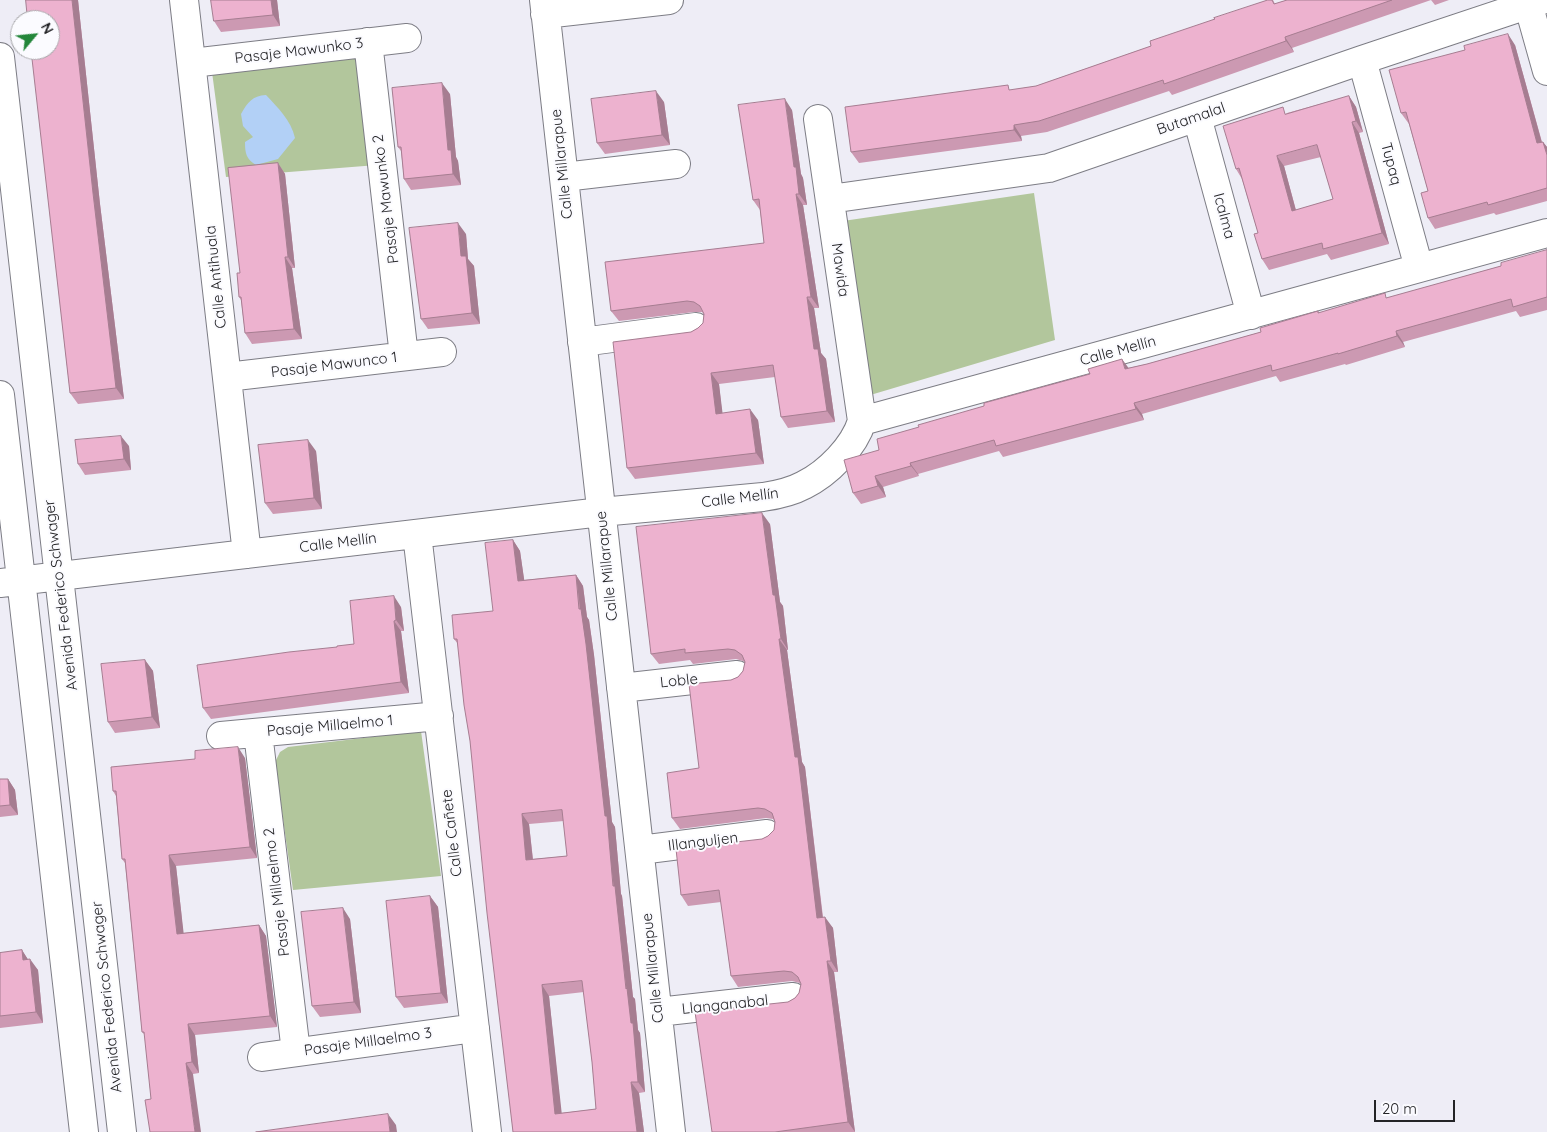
<!DOCTYPE html>
<meta charset="utf-8">
<style>
body{margin:0}
#map{position:relative;width:1547px;height:1132px;overflow:hidden;background:#eeedf6;font-family:Quicksand,sans-serif}
canvas{display:block}
.north{position:absolute;left:10px;top:10px;width:50px;height:50px;box-sizing:border-box;background:#fbfbff;border:1px solid #a5a5a8;border-radius:50%;rotate:62deg;font-size:14px;font-weight:700;line-height:20px;text-align:center;color:#232326}
.north::after{content:'';display:block;margin:auto;width:18px;height:22px;background:#23863a;clip-path:polygon(50% 0,100% 100%,50% 72%,0 100%)}
.scale{position:absolute;left:1374px;top:1100px;width:81px;height:22px;box-sizing:border-box;border:2px solid #232326;border-top:0;padding-left:6px;font-size:15px;line-height:18px;white-space:nowrap;color:#232326;-webkit-text-stroke:4px #fbfbff;paint-order:stroke}
</style>
<div id="map">
<canvas width="1547" height="1132"></canvas>
<div class="north">N</div>
<div class="scale">20 m</div>
</div>
<script>
const c = document.querySelector('canvas').getContext('2d');
c.lineJoin = 'round';
function fillPath(path, color) {
  c.fillStyle = color;
  c.fill(path, 'evenodd');
}
function stroke(path, color, width, dash) {
  c.strokeStyle = color;
  c.lineWidth = width;
  c.lineCap = dash ? 'butt' : 'round';
  c.setLineDash(dash || []);
  c.stroke(path);
}
function drawText(font, color, halo, rows, align = 'center') {
  c.font = font + ' Quicksand,sans-serif';
  c.lineWidth = 4;
  c.setLineDash([]);
  c.textBaseline = 'middle';
  c.strokeStyle = halo;
  c.fillStyle = color;
  for (const [text, x, y, turn = 0] of rows) {
    c.save();
    c.translate(x, y);
    c.rotate((+turn || 0) * Math.PI / 180);
    c.textAlign = isNaN(turn) ? turn : align;
    if (halo) c.strokeText(text, 0, 0);
    c.fillText(text, 0, 0);
    c.restore();
  }
}
fillPath(new Path2D(`
 M361 56 377 165 226 177 212 72Z
 M1034 193 1055 340 867 396 843 221Z
 M421 731 441 876 293 890 275 762 280 752 288 747Z`), '#b2c69c');
fillPath(new Path2D(`
 M266 95C278 108 291 120 295 138L278 159 256 165C246 159 245 153 245 142L253 137 243 126 241 114C248 102 252 96 266 95Z`), '#b2d0f6');
const minor = new Path2D(`
 M184 0 247 554
 M544 0 671 1132
 M1527 0 1547 71
 M545 14 669 0
 M368 42 404 356
 M0 57 122 1132
 M1362 60 1419 268
 M192 63 407 38
 M1197 117 1251 315
 M564 177 676 164
 M830 199 1049 168 1362 60 1542 0
 M582 342 696 327
 M227 377 442 352
 M0 395 84 1132
 M862 421 1547 233
 M417 534 487 1132
 M0 583 601 512 763 497C777 495 791 492 804 485 828 473 854 447 862 421L818 119
 M621 688 737 675
 M258 733 296 1052
 M221 736 439 716
 M640 850 767 834
 M658 1012 793 997
 M262 1057 475 1028`);
stroke(minor, '#7d7d85', 30);
stroke(minor, '#fff', 28);
fillPath(new Path2D(`
 M26 0H78L100 204 124 399 78 404 70 393Z
 M211 0H277L280 26 221 32 214 21Z
 M1268 0H1273L1275 4 1287 0H1431L1292 48 1294 52 1172 95 1169 91 1047 132 1021 136 1022 141 859 163 851 152 1011 90 1036 86 1151 46 1215 19Z
 M1431 0H1449L1435 5Z
 M1515 45 1542 142H1543L1547 147V201L1496 215 1494 213 1435 229 1428 218V191L1409 124 1401 113Z
 M450 94 456 157 458 161 461 185 411 190 404 179 401 151 398 147Z
 M1349 96 1356 107 1363 132 1359 133 1389 244 1331 260 1327 254 1269 270 1262 259 1258 233 1242 179 1236 169 1287 113ZM1321 157 1333 199 1296 210 1284 166Z
 M664 102 670 145 605 154 597 143Z
 M792 110 801 174 803 178 807 205H803L819 308H814L821 353 826 359 835 422 788 428 781 417 775 377 719 384 722 413 758 420 764 464 635 479 627 468 691 332 698 328 703 323 704 314 702 312H694L619 321 611 311 764 243 760 210 753 200Z
 M278 163 285 174 295 268H292L302 339 252 344 245 333 241 300 239 297 240 273Z
 M466 234 468 259 474 266 480 324 428 329 421 319Z
 M1547 250V310L1520 317 1516 311 1403 342 1405 347 1346 365 1345 364 1280 382 1276 376 1142 414 1144 420 1003 457 999 451 918 474 919 476 883 487 886 497 861 504 853 493 879 450 1128 368 1147 364 1261 332 1318 311 1319 313 1388 298 1501 266Z
 M129 446 131 470 85 475 78 464Z
 M316 451 322 509 273 514 265 503Z
 M770 524 780 602 783 606 788 650H787L802 762 805 767 823 917 833 928 838 972H834L855 1132H712L788 1002 795 998 799 993 801 984 800 983 792 981 738 987 731 976 721 902 688 906 681 895 762 839 768 836 774 830 775 821 773 819 766 818 680 829 672 818 699 768 731 680 738 677 743 671 745 662 743 661 736 659 693 664 690 660 659 664 651 654Z
 M513 540 520 551 524 580 576 575 583 586 587 617 589 620 594 655 612 822 615 827 621 894 622 896 633 997 635 999 638 1030 640 1033 645 1092 639 1093 644 1132H513L470 741 458 644 454 639 493 611ZM564 821 567 856 533 859 529 824ZM584 992 592 1062 596 1109 561 1113 549 996Z
 M401 607 404 631H401L409 693 211 719 203 708 337 647 354 644Z
 M145 660 153 671 160 728 115 733 108 722Z
 M245 758 257 858 176 866 181 910 183 933 259 925 266 936 277 1027 195 1035 199 1073 193 1074 151 1099 145 1035 142 1032 125 863 122 859 116 796 113 791Z
 M0 779H8L15 790 18 815 0 817Z
 M430 896 438 907 448 1003 404 1008 396 997Z
 M350 919 361 1013 320 1017 312 1006Z
 M22 950 28 960 38 970 43 1023 0 1028V953Z`), '#cc99b2');
fillPath(new Path2D(`
 M72 0H78L100 204 124 399 116 388 93 193Z
 M271 0H277L280 26 273 15Z
 M1508 34 1515 45 1545 154 1537 143Z
 M1285 37 1292 48 1294 52 1286 41Z
 M442 83 450 94 456 157 458 161 461 185 453 174 448 150Z
 M656 91 664 102 670 145 662 135Z
 M1349 96 1356 107 1363 132 1356 121Z
 M785 99 792 110 801 174 803 178 807 205 799 194 794 167Z
 M1352 122 1359 133 1389 244 1382 233Z
 M1014 125 1021 136 1022 141 1014 130Z
 M1543 142 1547 147V155Z
 M1277 156 1284 166 1299 222 1292 211Z
 M278 163 285 174 295 268 288 257Z
 M796 194 803 205 819 308 811 297Z
 M458 223 466 234 468 259 474 266 480 324 472 313 461 256Z
 M285 257 292 268 302 339 294 329Z
 M807 297 814 308 821 353 826 359 835 422 827 411 814 349Z
 M1396 331 1403 342 1405 347 1397 336Z
 M1122 359 1130 370 1125 369Z
 M711 373 719 384 724 425 716 414Z
 M1134 403 1142 414 1144 420 1136 409Z
 M750 409 758 420 764 464 756 453Z
 M121 436 129 446 131 470 124 459Z
 M308 440 316 451 322 509 314 498Z
 M910 463 918 474 919 476 911 466Z
 M875 476 883 487 886 497 878 486Z
 M762 513 770 524 780 602 783 606 788 650 781 639 773 595Z
 M513 540 520 551 526 592 518 581Z
 M576 575 583 586 587 617 589 620 594 655 612 822 615 827 621 894 622 896 633 997 635 999 638 1030 640 1033 645 1092 638 1082 605 816Z
 M394 596 401 607 404 631 396 620Z
 M394 621 401 631 409 693 401 682Z
 M779 639 787 650 802 762 805 767 824 929 817 918Z
 M145 660 153 671 160 728 152 717Z
 M238 747 245 758 257 858 250 847Z
 M8 779 15 790 18 815 10 805Z
 M522 814 529 824 534 871 526 860Z
 M169 855 176 866 185 945 177 934Z
 M430 896 438 907 448 1003 441 993Z
 M343 908 350 919 361 1013 354 1002Z
 M825 917 833 928 838 972 831 961Z
 M259 925 266 936 277 1027 270 1016Z
 M22 950 29 961 23 960Z
 M30 959 38 970 43 1023 36 1012Z
 M827 961 834 972 855 1132 848 1122Z
 M542 985 549 996 563 1125 555 1114Z
 M188 1024 195 1035 199 1073 192 1062Z
 M186 1063 193 1074 201 1132H195Z
 M631 1082 639 1093 644 1132H637Z
 M388 1114 396 1125 397 1132H390Z`), '#a67d91');
const building = new Path2D(`
 M26 0H72L93 193 116 388 70 393 31 50H50V20H28Z
 M211 0H271L273 15 214 21Z
 M1268 0H1272L1274 4 1287 0H1392L1285 37 1286 41 1164 84 1163 80 1039 121 1014 125V130L851 152 845 107 1008 85 1009 90 1036 86 1151 46 1150 41 1215 19 1214 18Z
 M1508 34 1537 143 1543 142 1547 155V188L1488 205 1487 202 1428 218 1421 193 1428 191 1406 112 1401 113 1389 70 1465 50 1464 46Z
 M442 83 448 150H451L453 174 404 179 401 147H398L392 88Z
 M656 91 662 135 597 143 591 99Z
 M1349 96 1356 121 1352 122 1382 233 1323 249 1322 243 1262 259 1254 234 1258 233 1239 168 1236 169 1223 126 1283 107 1285 114ZM1317 145 1333 199 1292 211 1277 156Z
 M785 99 794 167H796L799 194H796L811 297H807L814 349H818L827 411 781 417 773 365 711 373 716 414 750 409 756 453 627 468 613 342 691 332 698 328 703 323 704 314 700 306 694 302 687 301 611 311 605 262 764 243 759 199 753 200 738 105Z
 M278 163 288 257H285L294 329 245 333 241 297H239L237 273H240L228 168Z
 M458 223 461 256H466L472 313 421 319 409 228Z
 M1547 250V297L1513 307 1511 299 1396 331 1397 336 1338 354V353L1272 371 1271 365 1134 403 1136 409 996 446 994 440 910 463 911 466 875 476 878 486 853 493 844 460 879 450 877 439 919 427 918 425 984 406V403L1090 374 1088 369 1122 359 1125 369 1147 364 1261 332 1260 328 1318 311V313L1385 293 1386 298 1501 266V263Z
 M121 436 124 459 78 464 75 440Z
 M308 440 314 498 265 503 258 445Z
 M762 513 773 595H775L781 639H779L795 757H798L817 918 825 917 831 961H827L848 1122 775 1132H712L695 1012 788 1002 795 998 799 993 801 984 798 977 792 972 784 971 731 976 719 890 681 895 676 849 762 839 768 836 774 830 775 822 772 813 765 809 758 808 672 818 667 773 699 768 689 684 731 680 738 677 743 671 745 662 742 655 735 650 728 649 685 653V649L651 654 636 527Z
 M513 540 518 581 576 575 579 609H581L586 644 605 816H607L613 886H615L626 989 627 988 631 1023H633L638 1082H631L637 1132H513L487 913 470 741 464 705 457 639H454L452 615 493 611 485 543ZM562 810 567 856 526 860 522 814ZM582 981 592 1062 596 1109 555 1114 542 985Z
 M394 596 396 620 394 621 401 682 203 708 197 665 289 652 337 647V646L354 644 350 601Z
 M145 660 152 717 108 722 101 664Z
 M238 747 250 847 169 855 173 899 177 934 259 925 270 1016 188 1024 192 1062 186 1063 195 1132H150L145 1100 151 1099 144 1032H142L125 859H122L116 791H113L111 767 195 759V751Z
 M0 779H8L10 805 0 806Z
 M430 896 441 993 396 997 386 901Z
 M343 908 354 1002 312 1006 301 912Z
 M22 950 23 960 30 959 36 1012 0 1016V953Z
 M388 1114 390 1132H256Z`);
fillPath(building, '#edb2cf');
stroke(building, '#a67d91', 1);
drawText('15px', '#232326', '#fbfbff', [
 ["Pasaje Mawunko 3",299,51,-7],
 ["Butamalal",1191,119,-19],
 ["Calle Millarapue",562,164,-96],
 ["Tupaq",1391,164,75],
 ["Pasaje Mawunko 2",386,199,-97],
 ["Icalma",1224,216,75],
 ["Mawida",840,270,82],
 ["Calle Antihuala",216,277,-96],
 ["Calle Mellín",1118,351,-15],
 ["Pasaje Mawunco 1",334,365,-7],
 ["Calle Mellín",740,498,-7],
 ["Calle Mellín",338,543,-7],
 ["Calle Millarapue",607,566,-96],
 ["Avenida Federico Schwager",61,595,-97],
 ["Loble",679,681,-6],
 ["Pasaje Millaelmo 1",330,726,-5],
 ["Calle Cañete",452,833,-97],
 ["Illanguljen",703,842,-7],
 ["Pasaje Millaelmo 2",277,892,-97],
 ["Calle Millarapue",653,968,-96],
 ["Avenida Federico Schwager",107,997,-96],
 ["Llanganabal",725,1005,-6],
 ["Pasaje Millaelmo 3",368,1042,-8]
]);
</script>
